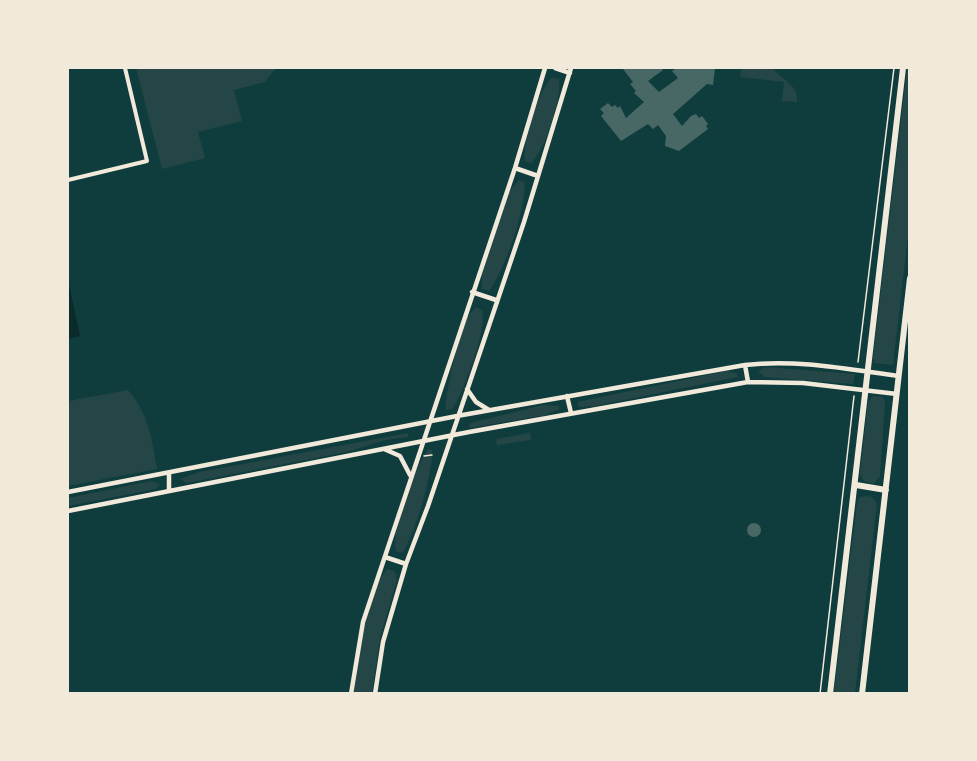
<!DOCTYPE html>
<style>
body{margin:0}
#map{position:relative;width:977px;height:761px;overflow:hidden;background:#0f3d3e;font-family:"Exo 2",sans-serif}
canvas{display:block}
.frame{position:absolute;inset:0;border:69px solid #f1e9da;pointer-events:none}
</style>
<div id="map">
<canvas width="977" height="761"></canvas>
<div class="frame"></div>
</div>
<script>
const c = document.querySelector('canvas').getContext('2d');
c.lineJoin = 'round';
function fillPath(path, color) {
  c.fillStyle = color;
  c.fill(path, 'evenodd');
}
function stroke(path, color, width, dash) {
  c.strokeStyle = color;
  c.lineWidth = width;
  c.lineCap = dash ? 'butt' : 'round';
  c.setLineDash(dash || []);
  c.stroke(path);
}
fillPath(new Path2D(`
 M136 68H276L265 82 234 90 242 121 198 132 205 158 162 169Z
 M741 68H773C782 81 799 84 797 102L782 101 784 82 740 77Z
 M907 68H910V219L893 365 874 363 873 359Z
 M552 77 559 79C562 98 545 151 531 163L525 161C522 142 538 91 552 77Z
 M519 180 524 182C528 204 504 274 489 291L482 289V275L509 192Z
 M476 307 482 310C487 331 466 383 456 403L452 409 446 410C444 396 460 332 467 318 469 314 473 311 476 307Z
 M766 367 855 374 853 384 765 377 758 371Z
 M726 371 737 373 738 377 595 406 579 407 577 402Z
 M128 390C149 414 152 439 157 469L68 486V401Z
 M873 396 883 397 885 402 880 476 874 484 864 481 860 474 868 402Z
 M543 405 559 406V409L546 415 469 428 470 423Z
 M408 433V437L385 440 347 452 187 483 180 479 200 472Z
 M530 433 531 440 497 445 496 439Z
 M428 449 432 450C434 468 414 540 402 553L396 551C391 528 415 469 428 449Z
 M151 481 160 484 156 489 68 506V498Z
 M867 496 872 497 877 504 855 693H834L857 503 860 497Z
 M388 569 395 572 397 580 380 638 372 693 354 694C356 666 368 587 388 569Z`), '#244646');
fillPath(new Path2D(`
 M68 280 80 336 68 339Z`), '#0a2a2b');
fillPath(new Path2D(`
 M625 68H661L663 70 648 81 659 92 678 78 672 71 677 68H715L713 85 707 84 673 114 682 126 691 116 696 114 699 118 702 116 708 124 706 126 708 129 679 151 665 146 666 136 658 125 653 129 648 124 621 141 601 116 604 113 600 109 608 103 612 107 615 105 618 108 620 106 626 118 644 102 634 93 636 91 630 84 633 82 623 69Z
 M747 530a7 7 0 1 1 14 0a7 7 0 1 1-14 0Z`), '#486865');
stroke(new Path2D(`
 M858 362 894 68
 M424 456 432 455
 M820 694 854 396`), '#f1e9da', 1.5);
stroke(new Path2D(`
 M68 180 147 161 125 68`), '#f1e9da', 4);
stroke(new Path2D(`
 M555 68 570 73
 M515 168 538 176
 M472 292 496 300
 M745 365 748 382
 M467 389 476 402 489 410
 M567 396 571 413
 M384 449 400 456 410 475
 M169 491V473
 M68 492 457 416 745 365C796 359 847 369 898 376
 M68 511 469 432 748 382 803 383 897 394
 M385 557 406 564
 M351 694 363 622 515 168 545 68
 M375 694 383 642 406 564 428 506 524 222 571 68`), '#f1e9da', 4.5);
stroke(new Path2D(`
 M856 485 886 490
 M830 694 903 68
 M862 694 910 278`), '#f1e9da', 6);
</script>
